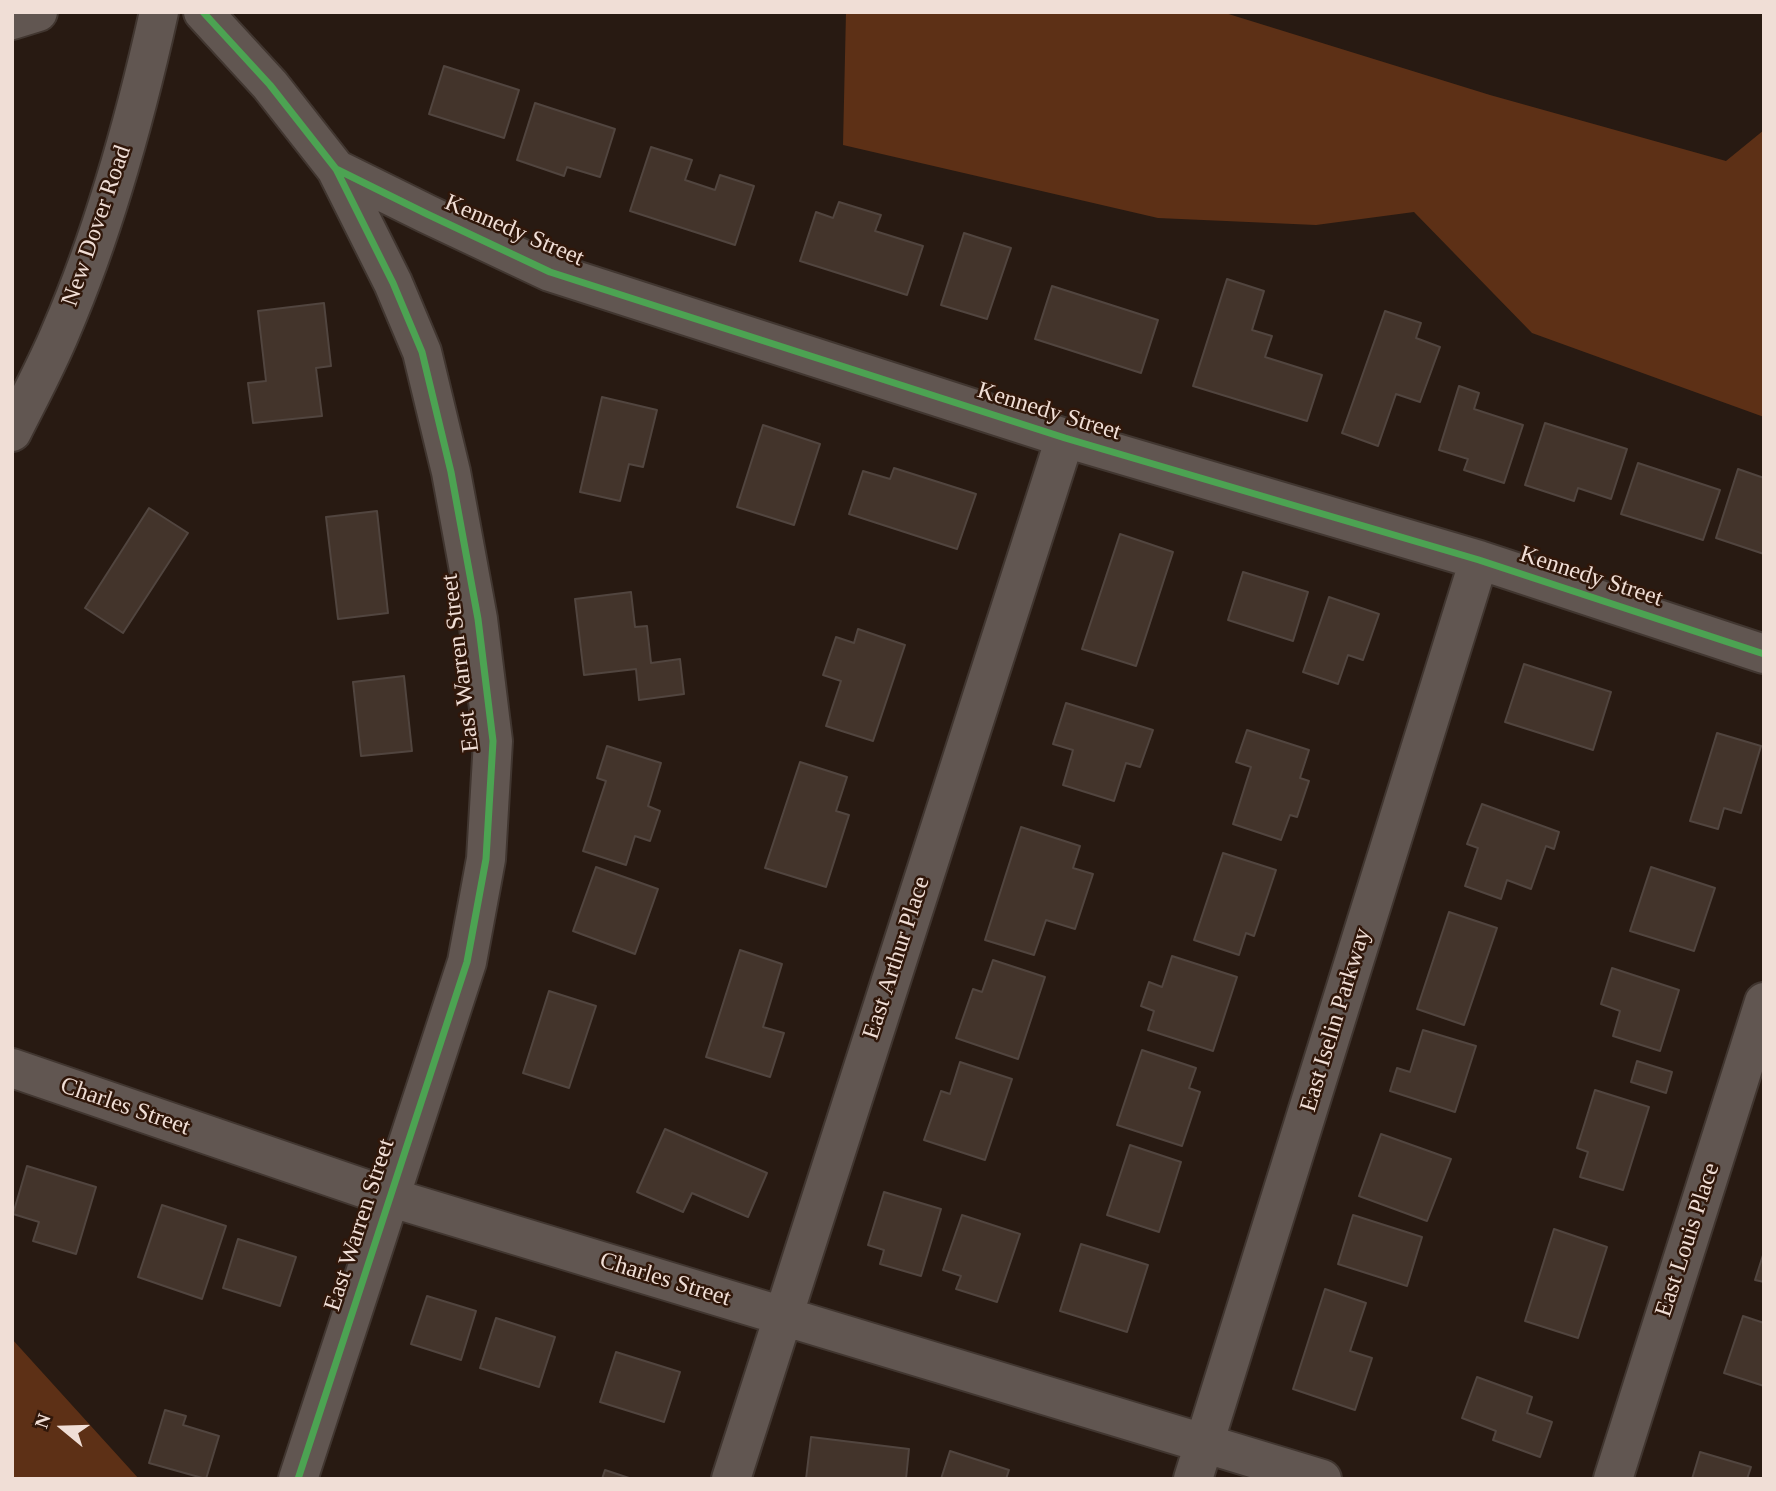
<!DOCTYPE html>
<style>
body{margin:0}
#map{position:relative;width:1776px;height:1491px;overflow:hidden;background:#281a12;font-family:"Times New Roman",serif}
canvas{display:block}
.frame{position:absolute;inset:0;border:14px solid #f0ded6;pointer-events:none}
.north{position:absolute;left:28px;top:1393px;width:70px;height:70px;-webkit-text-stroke:5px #30170a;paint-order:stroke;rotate:289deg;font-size:19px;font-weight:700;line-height:28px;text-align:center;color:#f0ded6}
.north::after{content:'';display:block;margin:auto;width:24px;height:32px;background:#f0ded6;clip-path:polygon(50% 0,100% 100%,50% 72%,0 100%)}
</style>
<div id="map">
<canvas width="1776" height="1491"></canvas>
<div class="frame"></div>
<div class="north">N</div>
</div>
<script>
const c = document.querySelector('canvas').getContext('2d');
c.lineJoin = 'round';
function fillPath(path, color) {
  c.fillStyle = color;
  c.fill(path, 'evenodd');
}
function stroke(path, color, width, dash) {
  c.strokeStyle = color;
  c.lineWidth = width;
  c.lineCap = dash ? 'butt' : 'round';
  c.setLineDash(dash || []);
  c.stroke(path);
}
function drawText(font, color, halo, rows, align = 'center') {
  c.font = font + ' "Times New Roman",serif';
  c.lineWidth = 5;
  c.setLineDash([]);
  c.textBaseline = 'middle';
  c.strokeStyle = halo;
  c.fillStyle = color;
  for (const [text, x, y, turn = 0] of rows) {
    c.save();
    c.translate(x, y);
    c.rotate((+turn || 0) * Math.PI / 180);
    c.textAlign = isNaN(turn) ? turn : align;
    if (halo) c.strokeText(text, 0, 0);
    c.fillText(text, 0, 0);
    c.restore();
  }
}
fillPath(new Path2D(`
 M846 12H1222L1490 95 1726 161 1764 130V417L1532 333 1414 212 1316 225 1158 218 843 145Z
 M12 1339 139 1479H12Z`), '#5d3016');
const building = new Path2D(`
 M444 66 519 90 504 138 429 114Z
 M535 103 615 129 600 177 567 167 564 176 517 160Z
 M651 147 692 160 685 180 715 190 720 175 754 186 735 245 630 211Z
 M839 202 881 215 875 231 923 246 907 295 800 261 816 212 833 218Z
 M964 233 1011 248 987 319 941 305Z
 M1227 279 1264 291 1252 330 1272 336 1265 357 1322 375 1307 421 1193 386Z
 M1052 286 1158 320 1141 373 1035 339Z
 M324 303 331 366 316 368 322 416 253 423 248 383 266 381 258 311Z
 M1385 311 1421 323 1416 338 1440 347 1420 402 1396 394 1378 446 1342 433Z
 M1459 386 1479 393 1474 409 1523 425 1504 483 1464 470 1468 459 1439 450Z
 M602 397 657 410 643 467 629 464 620 501 580 492Z
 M1545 423 1627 449 1611 499 1578 488 1574 501 1525 485Z
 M763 425 820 444 794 525 737 507Z
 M1638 463 1720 490 1703 540 1621 514Z
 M894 468 976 494 957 549 849 514 863 471 890 479Z
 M1738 469 1764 478V554L1716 538Z
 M149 508 188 533 123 633 85 608Z
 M377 511 388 613 338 619 326 517Z
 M1120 534 1173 552 1136 666 1082 649Z
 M1243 572 1308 592 1293 641 1228 620Z
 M631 592 635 627 647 626 651 663 680 659 684 694 639 700 636 669 584 675 575 599Z
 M1329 597 1379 614 1363 660 1348 655 1338 684 1303 672Z
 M858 629 905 645 873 741 826 726 841 681 823 675 836 637 854 643Z
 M1524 664 1611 692 1593 750 1505 722Z
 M404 676 412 751 361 756 353 682Z
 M1066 703 1153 730 1140 767 1126 763 1114 801 1063 785 1073 750 1053 744Z
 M1247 730 1309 750 1300 778 1309 781 1297 817 1290 815 1281 840 1233 824 1251 767 1236 762Z
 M1717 733 1761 746 1741 813 1724 808 1718 829 1690 821Z
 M607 746 661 763 648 806 660 811 650 841 635 836 626 865 583 851 606 781 597 778Z
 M800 762 847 777 836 811 849 815 826 887 765 868Z
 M1482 804 1559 832 1554 849 1546 846 1531 889 1507 880 1501 899 1465 886 1478 848 1467 844Z
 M1021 827 1080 846 1073 868 1093 874 1075 929 1046 920 1034 955 985 940Z
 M1223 853 1276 870 1254 936 1246 933 1239 955 1194 940Z
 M596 867 658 889 635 954 573 931Z
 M1651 867 1715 888 1694 951 1630 931Z
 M1449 912 1497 928 1464 1025 1417 1009Z
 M740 950 782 964 763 1027 784 1033 770 1077 706 1057Z
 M1172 956 1237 977 1213 1051 1148 1030 1154 1011 1141 1006 1149 982 1162 987Z
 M993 960 1045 977 1018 1059 956 1038 973 989 982 992Z
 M1612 968 1679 990 1660 1051 1613 1036 1620 1011 1601 1004Z
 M549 991 596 1006 569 1088 523 1073Z
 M1423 1030 1476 1046 1455 1112 1390 1091 1397 1068 1410 1072Z
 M1142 1050 1196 1068 1189 1088 1200 1092 1182 1146 1117 1125Z
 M1637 1061 1672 1072 1666 1093 1631 1082Z
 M960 1062 1012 1079 985 1160 924 1140 941 1091 950 1094Z
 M1595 1090 1649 1107 1623 1190 1580 1177 1588 1152 1577 1148Z
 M665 1129 767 1173 748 1217 692 1193 683 1212 637 1192Z
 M1381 1134 1451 1159 1427 1221 1359 1196Z
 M1130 1145 1181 1162 1159 1232 1107 1215Z
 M27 1166 96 1187 76 1254 33 1241 39 1222 13 1214Z
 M884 1192 941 1209 921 1276 880 1264 884 1250 868 1245Z
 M162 1205 226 1226 202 1299 138 1277Z
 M962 1215 1020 1234 997 1302 956 1289 961 1276 943 1270Z
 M1353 1215 1422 1237 1407 1286 1338 1264Z
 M1554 1229 1607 1247 1578 1338 1525 1321Z
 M238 1239 296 1257 280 1306 223 1288Z
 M1081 1244 1148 1265 1127 1332 1060 1311Z
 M1764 1252V1282L1755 1280Z
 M1325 1289 1366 1303 1350 1351 1372 1358 1355 1410 1293 1389Z
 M427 1296 476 1311 461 1360 411 1344Z
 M1743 1316 1764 1323V1386L1724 1373Z
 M496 1318 555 1337 539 1387 480 1368Z
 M616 1352 680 1372 664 1422 600 1402Z
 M1477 1377 1532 1397 1527 1413 1552 1422 1540 1457 1493 1440 1496 1431 1462 1418Z
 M165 1410 186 1416 183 1425 219 1436 206 1479 149 1463Z
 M811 1437 909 1449 906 1479H806Z
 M950 1451 1009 1470 1006 1479H941Z
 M1700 1452 1751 1467 1747 1479H1692Z
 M605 1470 632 1479H602Z`);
fillPath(building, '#43342b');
stroke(building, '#51453f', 2);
const minor = new Path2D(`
 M203 12 270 85 336 169 393 283 422 352 451 472 478 619 493 741 486 859 467 962 298 1479
 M12 20 38 12
 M336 169 427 214 550 272 1065 438 1479 560 1764 654
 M12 1068 389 1197 1322 1479
 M731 1479 1065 438
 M1193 1479 1479 560
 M1613 1479 1764 1002`);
const tertiary = new Path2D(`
 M12 432C29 398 47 365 61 331 105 229 135 120 159 12`);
stroke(minor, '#413630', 42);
stroke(tertiary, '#413630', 42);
stroke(minor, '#615651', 38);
stroke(tertiary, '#615651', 38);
stroke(new Path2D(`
 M203 12 270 85 336 169 393 283 422 352 451 472 478 619 493 741 486 859 467 962 298 1479
 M336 169 427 214 550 272 1065 438 1479 560 1764 654`), '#4ca352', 7);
drawText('24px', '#f0ded6', '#30170a', [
 ["New Dover Road",97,226,-71],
 ["Kennedy Street",514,231,23],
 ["Kennedy Street",1049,412,17],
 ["Kennedy Street",1591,577,18],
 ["East Warren Street",461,663,-97],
 ["East Arthur Place",897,958,-72],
 ["East Iselin Parkway",1336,1020,-73],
 ["Charles Street",125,1107,19],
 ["East Warren Street",360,1225,-72],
 ["East Louis Place",1688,1240,-72],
 ["Charles Street",665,1280,17]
]);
</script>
